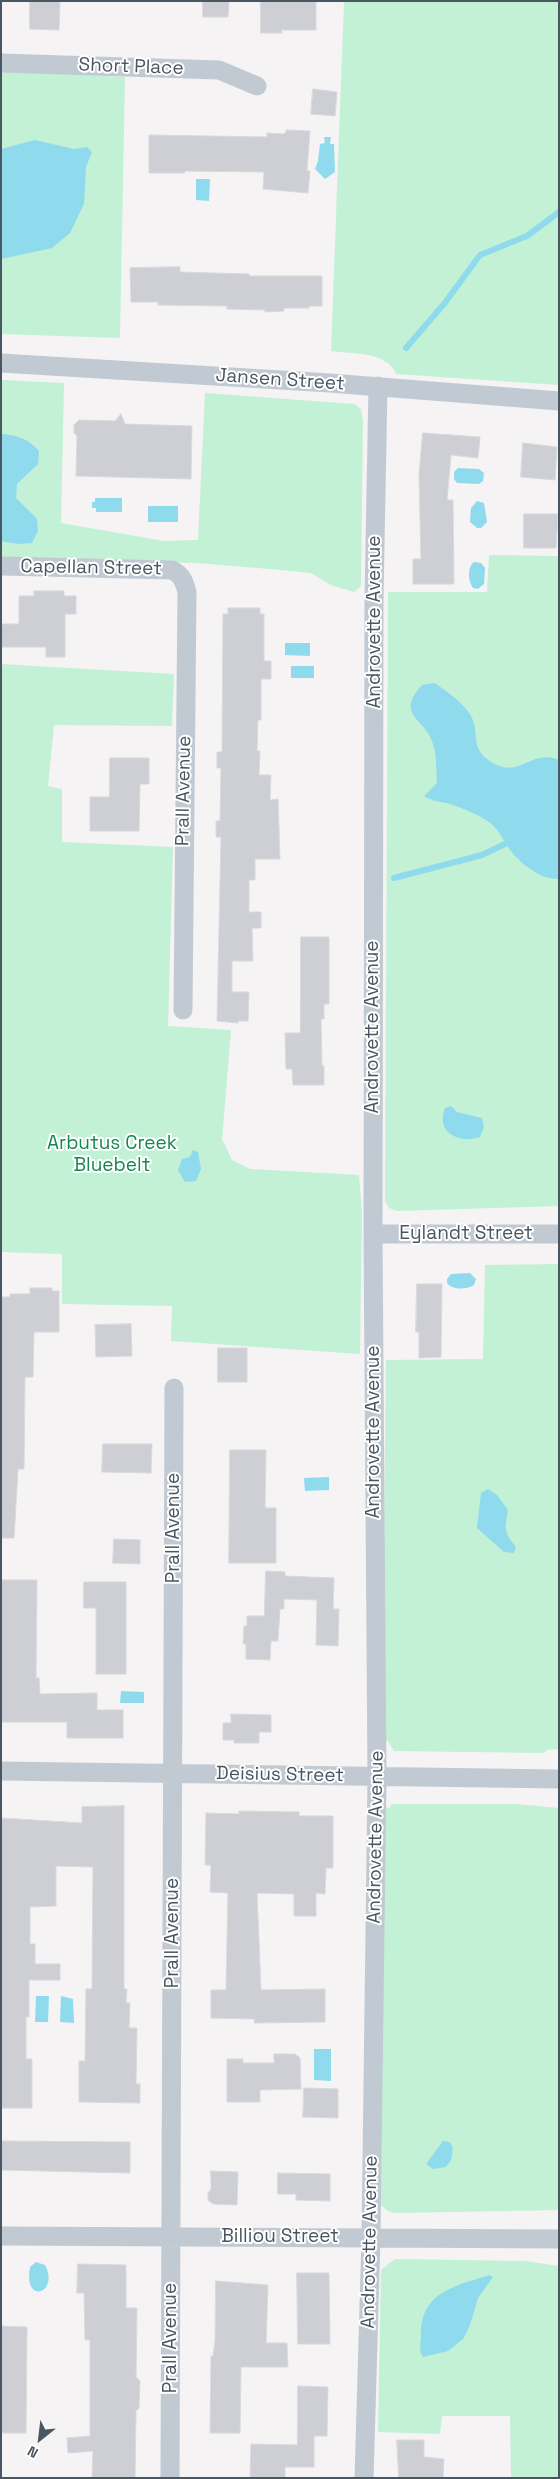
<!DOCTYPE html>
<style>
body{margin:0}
#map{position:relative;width:560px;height:2479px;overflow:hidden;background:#f5f3f3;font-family:"Space Grotesk",sans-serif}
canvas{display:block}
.frame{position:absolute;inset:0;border:2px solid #4a5661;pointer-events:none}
.north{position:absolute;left:15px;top:2414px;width:50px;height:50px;-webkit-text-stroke:4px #fff;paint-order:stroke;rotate:209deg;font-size:14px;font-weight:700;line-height:20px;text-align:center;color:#4a5661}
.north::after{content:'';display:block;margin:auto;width:18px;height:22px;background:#4a5661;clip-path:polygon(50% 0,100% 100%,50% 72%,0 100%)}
</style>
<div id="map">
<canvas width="560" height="2479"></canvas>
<div class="frame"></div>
<div class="north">N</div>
</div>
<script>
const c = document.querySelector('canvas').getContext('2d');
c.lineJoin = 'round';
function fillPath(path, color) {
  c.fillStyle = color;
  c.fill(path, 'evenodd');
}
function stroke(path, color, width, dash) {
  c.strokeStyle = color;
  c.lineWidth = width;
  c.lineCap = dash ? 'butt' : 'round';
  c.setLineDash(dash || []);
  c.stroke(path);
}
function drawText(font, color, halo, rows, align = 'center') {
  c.font = font + ' "Space Grotesk",sans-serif';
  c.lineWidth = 4;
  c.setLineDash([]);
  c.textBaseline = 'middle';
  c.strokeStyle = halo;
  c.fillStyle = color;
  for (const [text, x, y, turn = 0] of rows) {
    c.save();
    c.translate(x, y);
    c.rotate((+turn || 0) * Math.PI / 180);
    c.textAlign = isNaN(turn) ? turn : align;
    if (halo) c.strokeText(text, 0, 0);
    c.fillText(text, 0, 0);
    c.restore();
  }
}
fillPath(new Path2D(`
 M344 1H559V385L396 374C387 351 352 354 331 351Z
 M1 70 125 77 120 338 1 334Z
 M1 380 64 383 61 523 164 541 198 540 205 393 354 404 361 409 363 420 361 586 354 592 331 585 311 573 270 569 196 563 1 558Z
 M489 555 559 556V1206L397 1211 389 1208 385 1201 388 592H487Z
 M1 664 174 674 172 726 54 725 48 786 62 789V842L173 847 168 1026 231 1030 222 1139 232 1160 250 1169 359 1175 362 1213 360 1354 171 1341 172 1306 62 1304V1254L1 1252Z
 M559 1264V1749L547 1750 544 1753 394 1751 388 1741 382 1740 386 1360 483 1359 485 1265Z
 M391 1804H516L559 1808V2210L395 2213 388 2211 381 2205 383 1807 390 1808Z
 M395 2259 525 2261 559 2266V2478H511L510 2416H442L440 2434 378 2432 381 2270Z`), '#c3f1d5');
fillPath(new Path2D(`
 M324 137H331L330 144H334L335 172 325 179 315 169 318 161 320 144 325 143Z
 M35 140 74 149 87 147 92 152 86 167 84 204 70 233 52 248 1 259V149Z
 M196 179H210L209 201 196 200Z
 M1 434C18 435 28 439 39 451L38 464 17 484 16 498 37 519 38 531 32 543 18 544 1 541Z
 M458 468 479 469 484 473 483 481 479 484 457 483 454 479V472Z
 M95 498H122V512H96V508H92V502H95Z
 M477 501 484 503 487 522 481 528H477L470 522 471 508Z
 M148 506H178V522H148Z
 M474 562 481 563 485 568 484 584 478 589 473 588C468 581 467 567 474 562Z
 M285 643H310V656L285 655Z
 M291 666H314V678H291Z
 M435 683C447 692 461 701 470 714 482 734 466 750 497 765 521 776 533 749 559 760V879C541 880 521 864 510 850 503 840 499 829 489 822 479 815 462 808 450 804 440 801 433 802 424 796L437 783C436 770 437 756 433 744 426 718 394 716 422 685Z
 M451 1106 457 1112 482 1118 484 1127 480 1137C460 1144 435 1133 445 1108Z
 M193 1150 198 1152 201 1169 196 1181 185 1182 178 1170 182 1159 190 1157Z
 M470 1273 476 1279 474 1285C467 1290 452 1290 447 1283V1279L451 1274Z
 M329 1477V1490L305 1491 304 1478Z
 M488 1489 497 1495 508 1510C505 1529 503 1531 516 1547L514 1553 504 1552 477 1528 481 1493Z
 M121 1691 144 1692V1703H120Z
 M36 1996H49L48 2022H35Z
 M61 1996 73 1999 74 2023 60 2022Z
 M314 2049H331V2081L314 2080Z
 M443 2141 450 2142 453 2148 451 2160 446 2167 433 2169 426 2164Z
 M36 2262 45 2265C60 2293 23 2306 30 2267Z
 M489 2275 493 2277 478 2298 470 2325 463 2339 448 2351 423 2357C418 2350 421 2343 421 2334 421 2291 457 2286 489 2275Z`), '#90daee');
stroke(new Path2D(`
 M406 348 444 304 480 255 527 236 559 212
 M394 878 482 855 507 843`), '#90daee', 6);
const building = new Path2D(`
 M30 1H60L59 30 30 29Z
 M203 1H229L228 17H203Z
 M261 1H316V30H281L282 33H261Z
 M313 89 337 92 335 116 311 114Z
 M287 130 310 131 307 171H310L308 193 263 189 264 172 185 171V173H149V135L267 137V133L284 134Z
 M180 267V272L249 274V276H322V306H309V308H284V311L265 312V310L227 309V306L158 305V302H131L130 268Z
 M121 414 125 424 192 426 191 479 76 476 77 436 74 433V425L79 420 115 421Z
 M423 433 480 437 478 458 451 455 447 500H453L454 584H413V559H421L419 475Z
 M523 443 557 447 555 480 521 477Z
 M524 514H558L556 548H524Z
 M34 591H64V596H76V614H65V657H46V647H1V624H19V596H34Z
 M228 608H260V614H264V661H271V679H261V720H258L257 751H260L259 775H271L270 800 278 799 280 859H255V880H249V912H261V928H252L253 961H232V992H249L248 1021H238V1023L217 1021 221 837H216V821H220L221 768H217V752H222L223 614H228Z
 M110 758H149V784H140L139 831H90V797H109Z
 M301 937H329V1004H324V1019H321L322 1066H324V1085H293L292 1069H286L285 1033H300Z
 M417 1284H442L441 1357 419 1358V1332H416Z
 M30 1288H52V1291H59V1332H34L33 1377H25L24 1469H18L14 1538H1V1297H10V1294H30Z
 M131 1324 132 1356 96 1357 95 1325Z
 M218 1348H247V1382H218Z
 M103 1444H152L151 1473 102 1472Z
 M230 1450H266L265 1508H276V1563H229Z
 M114 1539 140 1540V1564L113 1563Z
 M266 1571 285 1572V1576L334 1578 333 1609H339L338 1646 316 1645 317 1600 284 1599V1609H280L278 1641H271L270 1660 246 1659V1644H243L244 1626H247V1616H264Z
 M1 1580H37L36 1678H39L40 1694 97 1693V1710H123V1738H67V1722H1Z
 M84 1582H126V1674H96V1608H84Z
 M231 1714 271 1715V1732H259V1743H234V1740H223V1723H231Z
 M124 1806V1989H127L126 2003H130L129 2028H137L136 2084H140V2103L79 2102V2061H85L86 1989H92L93 1867 56 1866V1906L30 1907V1944H35V1964H60V1980H29V2017H26V2059H32V2108H1V1818L82 1823V1807Z
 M239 1811 299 1812V1816H333V1868H326L325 1894 316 1893V1916H294V1894L257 1893 261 1990 325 1989V2022L254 2023 255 2019 211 2018V1990H226L228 1893 210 1892 211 1865H205L206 1813 239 1814Z
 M274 2054H295L300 2058 301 2089 260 2090V2102H227V2059H243V2063H274Z
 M304 2088 338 2089V2118L303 2117Z
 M1 2141 130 2142V2173L1 2170Z
 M211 2171 238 2172 237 2205 213 2204 208 2200V2193L211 2189Z
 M278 2173 330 2174V2201L296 2200V2194H278Z
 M78 2264 126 2265V2308H137L136 2377 140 2381 139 2408 136 2411 135 2478H92L93 2451 68 2453 67 2438 90 2436V2340H85L84 2293H77Z
 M297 2273H329L330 2344H298Z
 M216 2281 268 2285 266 2343H287L288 2367H241L240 2433H210L211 2356H213L215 2341Z
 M1 2326 27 2327 26 2433H1Z
 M298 2386 328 2387 327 2436H314V2467H285V2478H250L251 2444 297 2445Z
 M397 2440H424V2457L444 2459 443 2478H399Z`);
fillPath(building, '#cdcfd5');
stroke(building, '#d7d9de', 1);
stroke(new Path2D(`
 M1 63 219 70 257 86
 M1 363 330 383 559 401
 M1 566 172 570C182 575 184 581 187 592L183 1010
 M373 1234H559
 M1 1771 559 1779
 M1 2236 559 2239
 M170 2478 174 1388
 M364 2478 371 2238 377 1777 373 1234 374 598 378 386`), '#c1cad2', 19);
drawText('19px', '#4a5661', '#fff', [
 ["Short Place",131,67,2],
 ["Jansen Street",280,380,4],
 ["Capellan Street",91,568,1],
 ["Androvette Avenue",375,622,-90],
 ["Prall Avenue",184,791,-89],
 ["Androvette Avenue",373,1027,-90],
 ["Eylandt Street",466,1234],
 ["Androvette Avenue",374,1432,-90],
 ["Prall Avenue",174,1528,-90],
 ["Deisius Street",280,1775,1],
 ["Androvette Avenue",376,1837,-89],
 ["Prall Avenue",173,1933,-90],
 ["Billiou Street",280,2237],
 ["Androvette Avenue",370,2242,-89],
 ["Prall Avenue",171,2338,-90]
]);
drawText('19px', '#17864f', '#fff', [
 ["Arbutus Creek",112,1144],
 ["Bluebelt",112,1166]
]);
</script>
